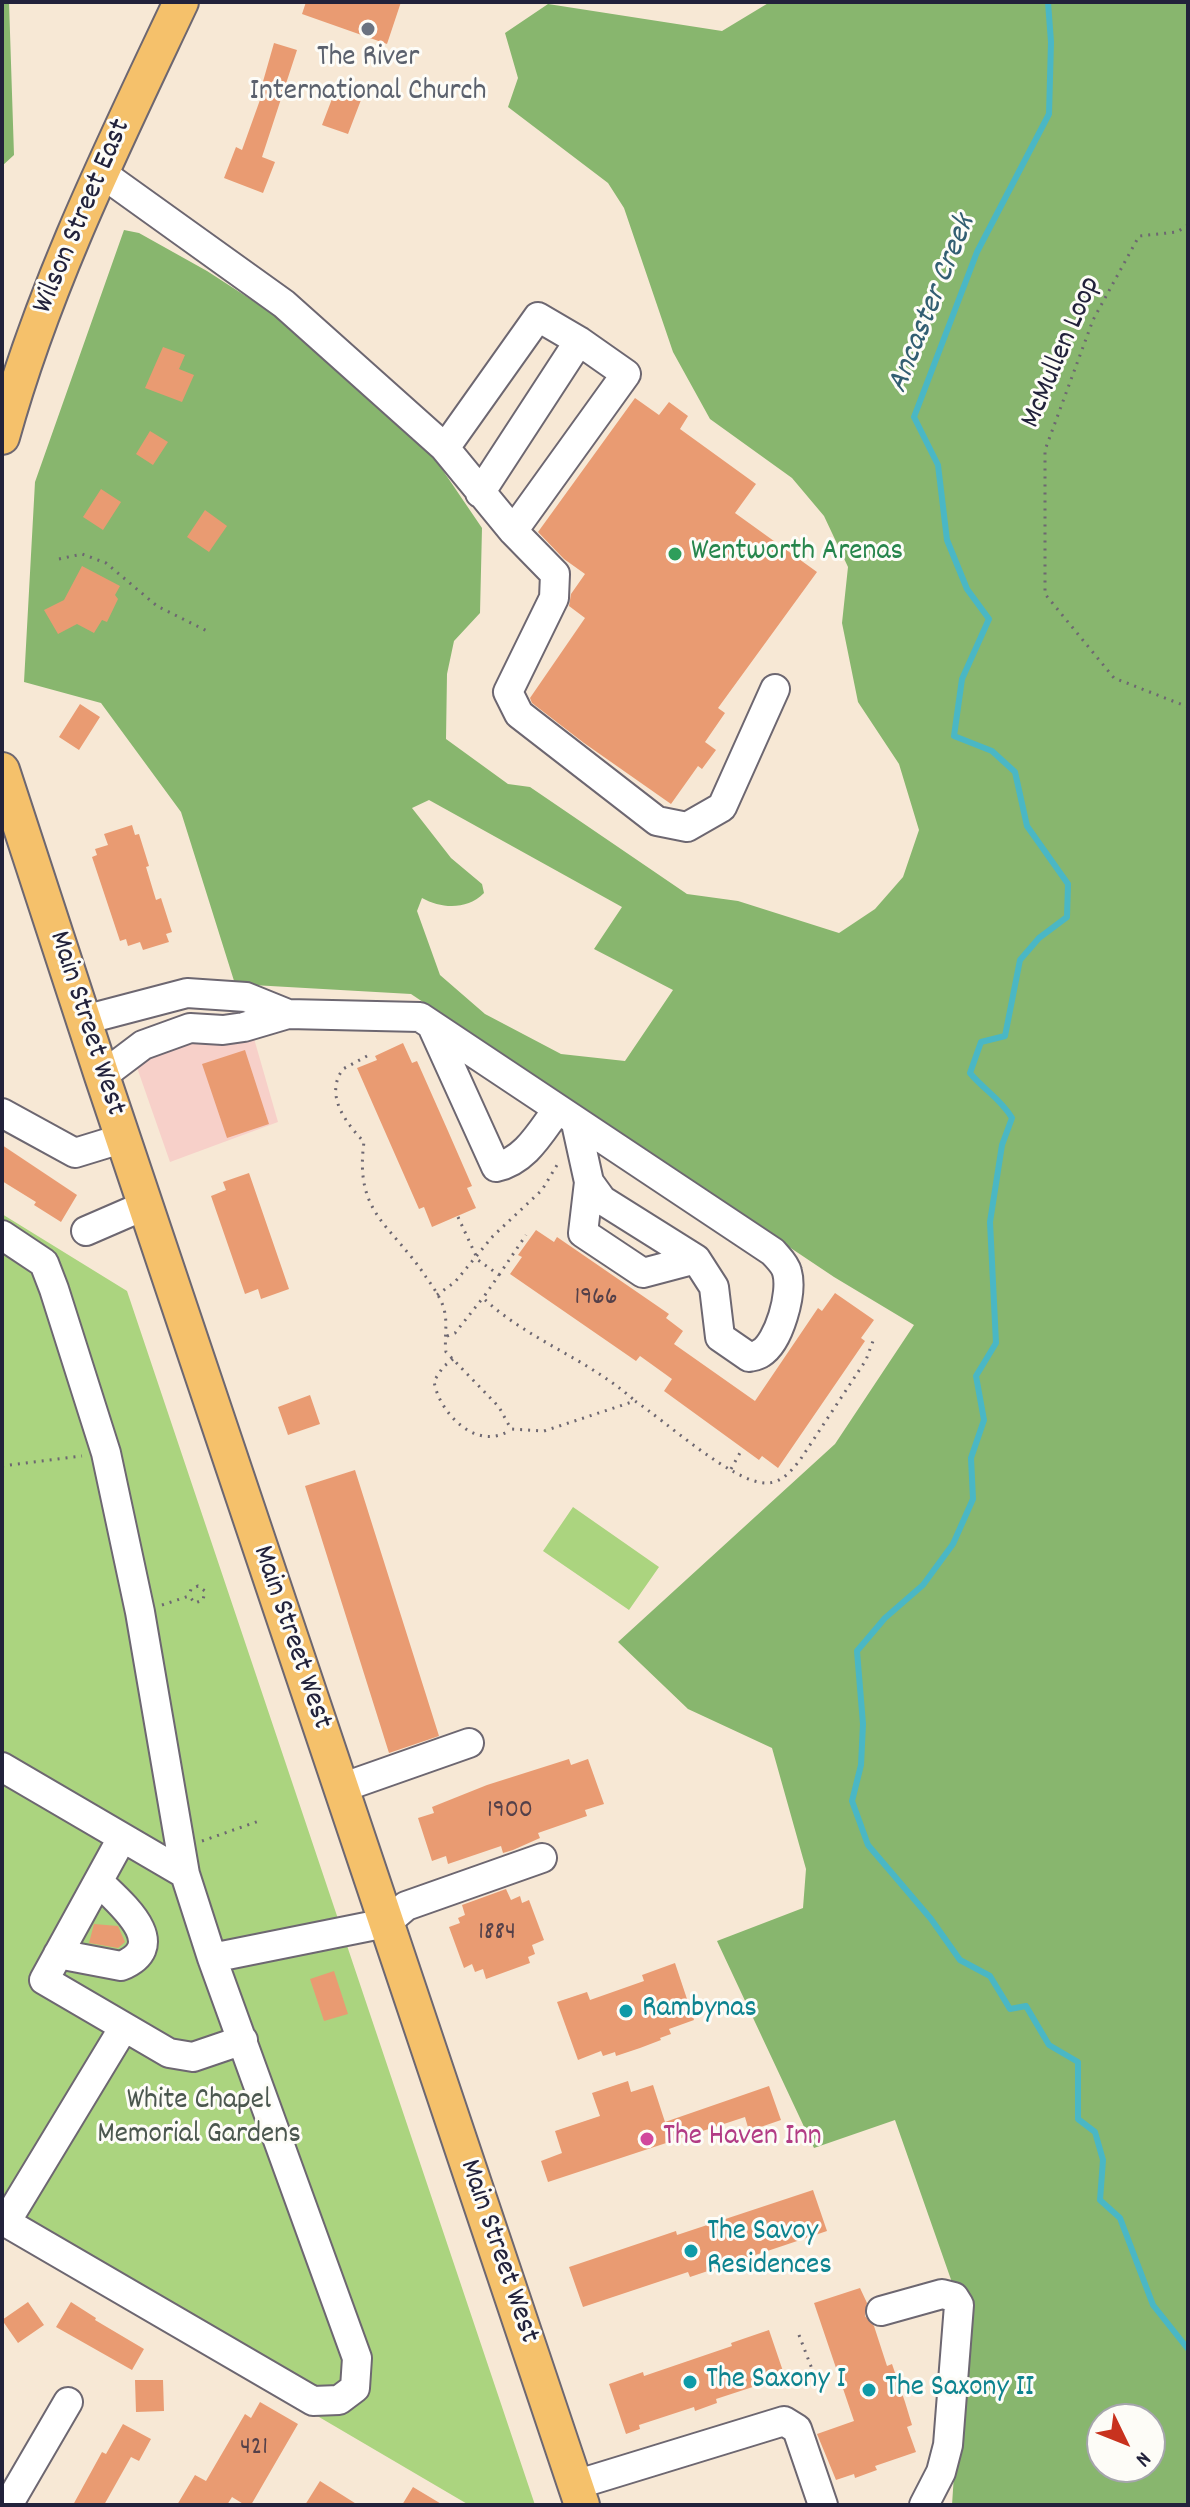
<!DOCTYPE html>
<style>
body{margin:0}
#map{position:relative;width:1190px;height:2507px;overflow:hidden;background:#f7e8d5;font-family:Dekko,sans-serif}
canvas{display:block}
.frame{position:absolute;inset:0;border:4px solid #22223b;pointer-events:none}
.north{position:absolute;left:1086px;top:2403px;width:80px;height:80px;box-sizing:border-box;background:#fdfcf7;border:2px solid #a5a5ac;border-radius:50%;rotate:133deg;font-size:22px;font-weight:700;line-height:32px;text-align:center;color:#22223b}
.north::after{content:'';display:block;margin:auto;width:28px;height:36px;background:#c8321e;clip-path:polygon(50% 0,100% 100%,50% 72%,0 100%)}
</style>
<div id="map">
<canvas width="1190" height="2507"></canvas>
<div class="frame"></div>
<div class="north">N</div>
</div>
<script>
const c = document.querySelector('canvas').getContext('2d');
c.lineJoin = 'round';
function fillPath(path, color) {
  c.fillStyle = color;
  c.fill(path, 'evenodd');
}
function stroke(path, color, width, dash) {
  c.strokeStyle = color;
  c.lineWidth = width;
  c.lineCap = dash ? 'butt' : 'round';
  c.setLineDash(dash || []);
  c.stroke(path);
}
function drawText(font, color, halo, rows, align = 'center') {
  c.font = font + ' Dekko,sans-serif';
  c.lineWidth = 6;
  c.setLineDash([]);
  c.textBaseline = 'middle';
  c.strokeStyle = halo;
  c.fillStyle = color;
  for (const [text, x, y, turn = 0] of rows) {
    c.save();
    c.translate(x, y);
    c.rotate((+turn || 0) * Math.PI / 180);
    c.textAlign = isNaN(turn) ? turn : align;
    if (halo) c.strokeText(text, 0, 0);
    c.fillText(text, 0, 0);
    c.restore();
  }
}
fillPath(new Path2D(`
 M253 1035 278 1122 170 1162 134 1059 182 1041Z`), '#f7d0c9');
fillPath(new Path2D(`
 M2 1214 127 1291 535 2505H469L2 2231Z
 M573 1507 659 1567 629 1610 543 1551Z`), '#abd47f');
fillPath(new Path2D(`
 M2 2H9L14 155 2 166Z
 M770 2H1188V2505H952L960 2384 955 2291 895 2120 814 2148 717 1941 803 1908 806 1869 772 1748 688 1709 618 1642 835 1444 914 1325 834 1277 411 994 235 984 181 812 101 703 24 682 35 482 124 230 139 233 207 271 275 315 429 450 482 528 480 613 454 641 447 674 446 739 508 784 530 787 687 894 738 901 839 933 875 909 903 877 919 830 899 764 858 702 842 623 848 567 824 516 792 478 710 419 673 352 624 208 608 183 508 107 518 78 505 33 548 4 722 31ZM429 800 622 907 594 949 673 990 625 1061 561 1054 485 1014 440 975 417 911 422 898C442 909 467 910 484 893L482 884 451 858 412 808ZM1102 2419H1150V2467H1102Z`), '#88b66e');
stroke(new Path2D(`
 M1048 2 1051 42 1049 114 977 252 914 417 938 465 947 540 967 589 989 619 962 679 954 736 992 751 1015 772 1027 826 1068 884 1067 917 1039 938 1020 960 1005 1036 981 1042 970 1073C984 1090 1001 1099 1012 1118L1002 1145 990 1222 996 1343 976 1376 984 1420 971 1458 973 1499 953 1544 923 1585 885 1618 857 1651 863 1724 861 1765 852 1801 868 1845 931 1919 960 1960 990 1976 1010 2009 1026 2006 1049 2045 1078 2062V2119L1095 2132 1103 2160 1100 2200 1120 2218 1153 2305 1188 2349`), '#4ab7c5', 6);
fillPath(new Path2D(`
 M306 2H401L387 44 302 14Z
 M274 43 297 50 262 157 275 162 263 193 224 178 236 147 242 150 265 86 262 85Z
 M335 91 361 100 348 134 322 125Z
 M163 347 185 355 179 369 194 375 182 402 145 388Z
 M635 398 659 415 669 402 688 416 680 429 756 484 735 513 817 572 718 708 725 713 705 742 716 750 702 769 698 766 671 804 584 743 532 703 530 698 585 618 569 606 571 594 585 574 564 559 538 532Z
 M150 431 168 442 153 465 136 454Z
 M101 489 121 502 103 530 83 517Z
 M205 510 227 526 209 552 187 537Z
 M82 566 120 586 115 595 118 599 107 622 102 620 94 633 77 624 58 634 44 610 64 600Z
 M80 704 100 717 79 750 59 737Z
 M132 825 135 835 139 834 149 866 146 867 156 900 161 898 172 932 166 934 169 942 143 950 140 942 128 946 126 939 120 941 92 857 97 855 95 849 108 845 104 834Z
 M403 1043 412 1063 417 1061 448 1131 472 1186 467 1188 476 1208 432 1227 424 1207 419 1209 357 1068 377 1060 375 1056Z
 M245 1050 269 1124 227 1138 202 1064Z
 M2 1145 77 1195 61 1222 34 1205 36 1202 2 1181Z
 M249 1173 289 1289 261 1299 258 1289 245 1294 211 1196 226 1190 223 1182Z
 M536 1230 554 1242 557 1237 669 1314 666 1318 683 1331 674 1344 755 1401 818 1308 822 1311 835 1293 874 1320 861 1338 865 1341 778 1468 762 1456 759 1460 664 1391 672 1379 640 1356 636 1361 510 1274 522 1257 518 1255Z
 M310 1395 320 1424 288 1435 278 1407Z
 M355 1470 439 1736 389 1753 305 1486Z
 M569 1759 571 1765 588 1759 604 1804 585 1810 587 1816 538 1833 540 1838 513 1850 503 1853 501 1846 448 1864 446 1856 432 1861 418 1818 434 1813 432 1807 487 1785Z
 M506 1889 511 1900 520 1896 522 1903 529 1900 544 1940 532 1945 535 1954 528 1957 530 1963 486 1979 483 1969 475 1972 472 1964 464 1968 449 1927 460 1923 458 1918 465 1915 462 1905Z
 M94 1924 118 1926 125 1942 118 1948 89 1943Z
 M675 1963 694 2020 669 2029 671 2034 660 2038 661 2040 640 2048 616 2056 615 2052 603 2056 601 2051 578 2060 557 2002 587 1992 590 2000 644 1981 642 1975Z
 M334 1971 348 2014 324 2021 310 1979Z
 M628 2081 631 2092 653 2085 665 2122 769 2086 781 2120 749 2131 745 2117 548 2182 541 2161 562 2153 555 2131 600 2116 592 2093Z
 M813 2190 827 2231 690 2277 688 2272 583 2307 569 2267 676 2231 677 2235Z
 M860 2288 867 2303 865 2316 874 2326 887 2366 892 2364 905 2402 912 2425 907 2427 916 2452 875 2466 877 2470 855 2478 854 2474 836 2480 817 2434 854 2421 814 2303Z
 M28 2302 44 2325 18 2343 2 2320Z
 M71 2302 96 2318 95 2320 144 2349 132 2370 56 2327Z
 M769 2330 786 2380 772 2384 771 2381 716 2399 717 2403 695 2411 694 2407 639 2425 640 2429 626 2434 609 2384 643 2372 644 2376 732 2346 731 2343Z
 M135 2380H163L164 2411 136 2412Z
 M260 2402 298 2424 251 2505H245L232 2497 227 2505H177L195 2475 206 2481 245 2414 251 2418Z
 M123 2424 151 2439 139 2461 131 2457 104 2505H73L102 2452 106 2454Z
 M320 2481 358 2505H305Z
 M413 2487 443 2505H402Z`), '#e99b72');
const minor = new Path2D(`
 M100 172 284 304 444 447 513 531 555 574 554 598 508 692 519 714 657 821 687 827 722 807 775 689
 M445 448 538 317 579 341 626 374 513 531
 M480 493 579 341
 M84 1020 187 993 246 997 288 1014
 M432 1026 496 1167C525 1161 540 1133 557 1110
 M102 1076 143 1045 190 1028 223 1030 244 1027 288 1014 420 1017 773 1252C778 1258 785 1264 787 1272 793 1293 779 1342 761 1353 757 1356 753 1356 749 1357L720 1337 714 1287 696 1259 602 1200 589 1182 576 1123
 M2 1113 75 1153 124 1138
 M589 1182 583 1233 643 1273 696 1259
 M86 1231 146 1205
 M2 1235 44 1263 54 1289 106 1453 140 1612 185 1874 212 1958 357 2358 355 2388 339 2400 313 2401 2 2220
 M2 1767 185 1874
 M341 1788 469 1743
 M122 1838 44 1980 169 2053 193 2057 243 2040
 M58 1954 121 1966C173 1945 119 1902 99 1882
 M212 1958 386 1923 406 1906 542 1858
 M6 2222 124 2027
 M881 2311 942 2294 954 2297 959 2305 948 2445 941 2472 924 2505
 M575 2485 784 2421 797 2429 823 2505
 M8 2505 68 2402`);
const major = new Path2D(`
 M2 437C44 285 114 144 181 2
 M2 770 102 1076 582 2505`);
stroke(minor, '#6d6771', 32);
stroke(major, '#6d6771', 38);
stroke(new Path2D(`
 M1188 225 1177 232 1139 236 1093 320 1045 450V594L1114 678 1188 707
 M59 559 82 554 106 563 157 606 207 631
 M367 1056 343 1069C324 1095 346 1123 364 1142 354 1214 392 1225 426 1277 433 1287 441 1298 444 1309 448 1324 444 1338 446 1352L499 1407 511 1429 544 1431 635 1401C664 1420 733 1483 766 1483 782 1483 791 1471 800 1460L866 1360 873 1341
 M458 1217 478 1260 499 1275 483 1298C528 1340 588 1359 634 1400
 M499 1275 526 1235
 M437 1295 455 1282 493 1236 542 1190 560 1160
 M447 1336 455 1333 482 1299
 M453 1359 443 1367 434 1381C439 1414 478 1452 510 1430
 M2 1466 82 1456
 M731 1469 741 1451
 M162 1605 189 1596 195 1603 203 1600 205 1591 198 1586 191 1589 189 1596
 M202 1841 259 1821
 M799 2335 812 2369`), '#6d6771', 3, [2, 6]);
stroke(minor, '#fff', 28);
stroke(major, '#f5c16b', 34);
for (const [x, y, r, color] of [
 [368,29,8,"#6b7280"],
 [675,554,8,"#2e9e5b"],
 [626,2011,8,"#0f9aa8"],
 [647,2139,8,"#d1479c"],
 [691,2251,8,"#0f9aa8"],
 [690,2382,8,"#0f9aa8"],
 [869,2390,8,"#0f9aa8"]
]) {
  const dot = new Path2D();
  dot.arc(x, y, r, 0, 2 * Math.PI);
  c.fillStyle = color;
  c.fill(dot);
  stroke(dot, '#fdfcf7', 3);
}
drawText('26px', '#544049', null, [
 ["1966",596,1299],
 ["1900",510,1812],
 ["1884",497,1934],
 ["421",254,2449]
]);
drawText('30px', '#5b616d', '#fdfcf7', [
 ["The River",368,60],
 ["International Church",368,94]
]);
drawText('30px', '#22223b', '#fdfcf7', [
 ["Wilson Street East",84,217,-67],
 ["McMullen Loop",1063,353,-67],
 ["Main Street West",85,1024,72],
 ["Main Street West",290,1638,71],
 ["Main Street West",497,2252,71]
]);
drawText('30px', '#27864d', '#fdfcf7', [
 ["Wentworth Arenas",691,554]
], 'left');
drawText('30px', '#0d838f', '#fdfcf7', [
 ["Rambynas",642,2011],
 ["The Savoy",707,2234],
 ["Residences",707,2268],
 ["The Saxony I",706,2382],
 ["The Saxony II",885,2390]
], 'left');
drawText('30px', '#4b574f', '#fdfcf7', [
 ["White Chapel",199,2103],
 ["Memorial Gardens",199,2137]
]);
drawText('30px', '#b23c85', '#fdfcf7', [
 ["The Haven Inn",663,2139]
], 'left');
drawText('italic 32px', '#325e72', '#fdfcf7', [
 ["Ancaster Creek",934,305,-68]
]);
</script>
